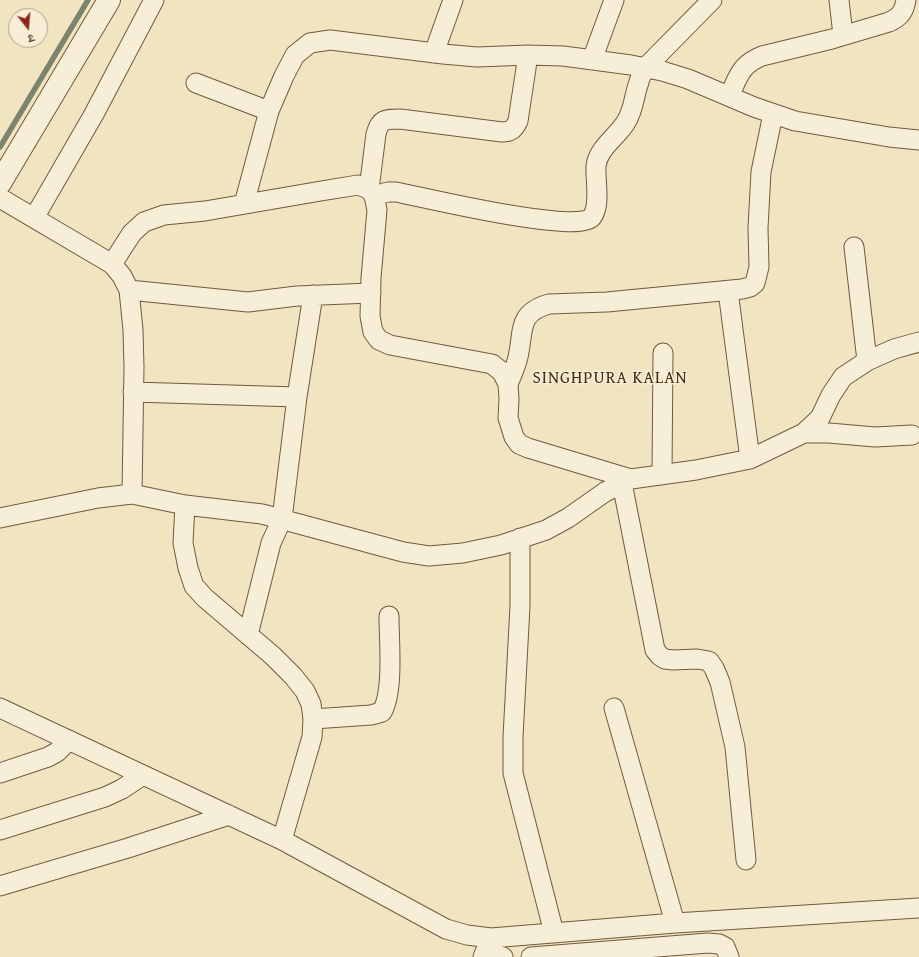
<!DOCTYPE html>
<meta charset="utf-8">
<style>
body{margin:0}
#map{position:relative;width:919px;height:957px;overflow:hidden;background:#f1e5c1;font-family:"Gentium Book Plus","Noto Serif Devanagari",serif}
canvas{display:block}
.north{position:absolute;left:8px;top:8px;width:40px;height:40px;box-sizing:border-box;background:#f6eed7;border:1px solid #b0a089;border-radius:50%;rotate:163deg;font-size:11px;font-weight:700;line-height:16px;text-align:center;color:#462a13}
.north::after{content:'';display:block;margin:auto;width:14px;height:18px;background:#8f2418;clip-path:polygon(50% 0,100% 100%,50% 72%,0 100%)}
</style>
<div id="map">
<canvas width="919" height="957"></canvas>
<div class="north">उ</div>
</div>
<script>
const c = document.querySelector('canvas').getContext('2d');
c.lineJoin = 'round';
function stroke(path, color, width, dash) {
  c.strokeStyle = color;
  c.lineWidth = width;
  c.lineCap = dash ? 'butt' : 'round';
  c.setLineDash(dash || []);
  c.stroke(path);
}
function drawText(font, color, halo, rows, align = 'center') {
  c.font = font + ' "Gentium Book Plus",serif';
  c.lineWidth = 3;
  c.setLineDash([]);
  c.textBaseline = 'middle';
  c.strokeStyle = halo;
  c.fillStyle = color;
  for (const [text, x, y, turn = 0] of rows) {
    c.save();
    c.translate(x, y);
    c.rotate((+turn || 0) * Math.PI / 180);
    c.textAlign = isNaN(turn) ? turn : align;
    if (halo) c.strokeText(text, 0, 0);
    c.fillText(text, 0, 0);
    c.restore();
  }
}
stroke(new Path2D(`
 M0 147 88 0`), '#7a846f', 5.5);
const minor = new Path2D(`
 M839 0 843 35
 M434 53 453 0
 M592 60 614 0
 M196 83 269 111
 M729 96C739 76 740 65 762 56L832 39 889 22C900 17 904 12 906 0
 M369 189 376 134C380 119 385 119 400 119L502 132C511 132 514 129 518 121L528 55
 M374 196 388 192H396C422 197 579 235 592 217 601 205 595 181 596 166 598 148 617 137 626 122 634 110 634 95 639 82 640 77 643 72 645 68L712 0
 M0 198 112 264 122 276 129 290 133 330 134 367 132 494
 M244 204 269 111 284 76 295 55 310 43 330 40 443 54 477 57 528 55 563 56 631 65 662 71 688 79 754 107 795 121 889 137 919 140
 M34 218 94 114 154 0
 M854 247 867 361
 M112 264 132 233 144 222 164 215 205 211 321 191 358 185 369 189 374 196 377 210 371 278 370 316 373 332 379 340 390 345 492 364 502 372 508 384 509 399 508 418 514 437 519 444 528 448 631 479
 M129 290 248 302 297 296 371 293
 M728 291 750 459
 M508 384C512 375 516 366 518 357 524 331 517 313 549 304L607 302 742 289 750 287 755 283 759 267 758 228 761 172 773 114
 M133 392 297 397
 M804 433H829L875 437 912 435
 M662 475 663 353
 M622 483 655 650 660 656 665 659 673 660 697 659 709 661 714 668 720 682 735 747 746 860
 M185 505 183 543 188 568 194 586 205 598 273 656 293 676 305 691 311 704 313 719 312 737 282 840
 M0 518 98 498 132 494 185 505 262 514 403 552 429 556 463 553 501 545 546 530 568 518 605 492 631 479 696 470 750 459 804 433 820 418 831 395 843 377 867 361 894 349 919 342
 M520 538V606L513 737V773L554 933
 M248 635 271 543 282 519 297 397 313 295
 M0 708 282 840 446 929 467 935 491 938 675 923 919 908
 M614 708 675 923
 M313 719 371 715 382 712C394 691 389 641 389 616
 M0 773 48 757 57 752 69 740
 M0 830 105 797 122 789 143 775
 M0 886 128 848 229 815
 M485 952 503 957
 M483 957 491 938
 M531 957 708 943 719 944 725 947 729 957`);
const tertiary = new Path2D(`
 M0 183 109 0`);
stroke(minor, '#71593e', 21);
stroke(tertiary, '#71593e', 24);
stroke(minor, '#f6eed7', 19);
stroke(tertiary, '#f6eed7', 22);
c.letterSpacing = '1px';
drawText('17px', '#462a13', '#f6eed7', [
 ["SINGHPURA KALAN",610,379]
]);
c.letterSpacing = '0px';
</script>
